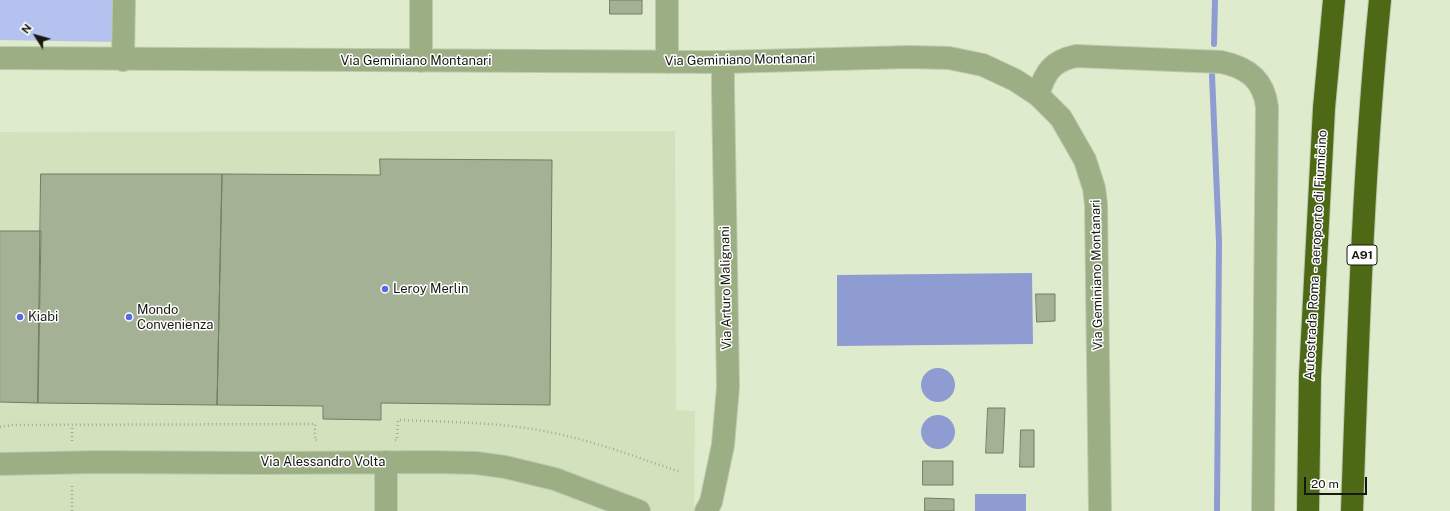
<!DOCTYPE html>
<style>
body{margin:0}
#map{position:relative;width:1450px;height:511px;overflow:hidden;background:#deebcd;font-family:"Public Sans",sans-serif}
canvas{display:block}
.north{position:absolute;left:16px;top:16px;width:40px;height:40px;-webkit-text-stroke:3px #fff;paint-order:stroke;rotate:307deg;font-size:11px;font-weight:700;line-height:16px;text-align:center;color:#15190f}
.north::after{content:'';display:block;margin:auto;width:14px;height:18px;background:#15190f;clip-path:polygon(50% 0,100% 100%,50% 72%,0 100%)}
.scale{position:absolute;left:1304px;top:477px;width:63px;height:18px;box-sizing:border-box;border:2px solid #15190f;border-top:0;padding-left:5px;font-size:12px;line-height:14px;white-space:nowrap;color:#15190f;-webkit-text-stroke:3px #fff;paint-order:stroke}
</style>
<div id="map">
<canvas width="1450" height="511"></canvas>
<div class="north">N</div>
<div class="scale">20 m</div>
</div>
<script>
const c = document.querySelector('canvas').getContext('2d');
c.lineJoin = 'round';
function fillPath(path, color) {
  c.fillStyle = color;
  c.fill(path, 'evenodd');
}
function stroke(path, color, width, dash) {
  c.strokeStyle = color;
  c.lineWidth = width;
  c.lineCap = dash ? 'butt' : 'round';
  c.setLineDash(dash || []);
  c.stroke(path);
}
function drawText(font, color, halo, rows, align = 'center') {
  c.font = font + ' "Public Sans",sans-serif';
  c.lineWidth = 3;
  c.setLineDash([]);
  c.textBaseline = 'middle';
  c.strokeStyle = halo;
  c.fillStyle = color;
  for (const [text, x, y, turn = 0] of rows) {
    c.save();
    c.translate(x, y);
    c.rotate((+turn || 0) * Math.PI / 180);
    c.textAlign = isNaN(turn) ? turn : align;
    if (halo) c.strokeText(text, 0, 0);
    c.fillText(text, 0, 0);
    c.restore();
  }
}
fillPath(new Path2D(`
 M675 131 676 410 695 411 694 508 699 511H0V132Z`), '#d2e2bd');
fillPath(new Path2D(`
 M0 0H118V42L0 40Z`), '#b4c2ef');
fillPath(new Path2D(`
 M1032 273 1033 344 837 346V275Z
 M921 385a17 17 0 1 1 34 0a17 17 0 1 1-34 0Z
 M921 432a17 17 0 1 1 34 0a17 17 0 1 1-34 0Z
 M975 494H1026V511H975Z`), '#8e9cd2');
stroke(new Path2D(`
 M1214 44 1215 0
 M1212 75 1219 242 1217 511`), '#8e9cd2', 6);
const building = new Path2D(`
 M610 0H642V14H610Z
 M380 159 552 160 550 405 381 403V420L323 419V406L217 405 222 174 380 175Z
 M41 174H222L217 405 38 403Z
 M0 231H41L38 403 0 402Z
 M1036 294H1055V321L1037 322Z
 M988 408H1005L1003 453H986Z
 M1021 430H1034V467H1020Z
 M923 461H953V485H923Z
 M925 498 954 499V511H925Z`);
fillPath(building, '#a5b195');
stroke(building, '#727d63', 1);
const minor = new Path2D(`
 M0 58 723 62 909 57 949 58 983 65 1015 80 1038 95 1061 118 1085 160 1094 188 1096 204 1100 511
 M123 60 124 0
 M421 61V0
 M667 62V0
 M1038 95C1045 72 1052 61 1076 56L1221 62C1247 67 1264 80 1267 107L1263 511
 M386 462V511
 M0 464 97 462 259 463 434 462 476 463 505 467 555 479 639 511
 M706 511 711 502 723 445 728 387 723 89V62`);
const highway = new Path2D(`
 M1308 511 1310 376 1324 108 1334 0
 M1352 511C1358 341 1363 170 1380 0`);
stroke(minor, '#bec9af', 24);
stroke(highway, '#bec9af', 24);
stroke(new Path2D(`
 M0 427 12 425 315 424V440H318
 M395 440H397L398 420C449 422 499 422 549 432 594 441 637 457 680 472
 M72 441V425
 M72 511V484`), '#a1ac94', 2.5, [1, 3]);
stroke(minor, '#9cae83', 22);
stroke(highway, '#4e6915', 22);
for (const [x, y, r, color] of [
 [385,289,4,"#566be1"],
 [20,317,4,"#566be1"],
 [129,317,4,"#566be1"]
]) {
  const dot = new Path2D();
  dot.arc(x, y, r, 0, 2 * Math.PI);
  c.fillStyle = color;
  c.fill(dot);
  stroke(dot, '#fff', 1.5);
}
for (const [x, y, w] of [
 [1362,255,30]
]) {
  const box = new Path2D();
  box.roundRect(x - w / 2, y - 10, w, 20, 3);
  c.fillStyle = '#fff';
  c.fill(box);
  stroke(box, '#15190f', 1);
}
drawText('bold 12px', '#15190f', null, [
 ["A91",1362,255]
]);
drawText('13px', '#15190f', '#fff', [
 ["Via Geminiano Montanari",740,60,-1],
 ["Via Geminiano Montanari",416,61],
 ["Autostrada Roma - aeroporto di Fiumicino",1316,255,-87],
 ["Via Geminiano Montanari",1097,275,-91],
 ["Via Arturo Malignani",726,288,-91],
 ["Via Alessandro Volta",323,462]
]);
drawText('13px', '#15190f', '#fff', [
 ["Leroy Merlin",393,289],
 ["Mondo",137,310],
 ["Convenienza",137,325],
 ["Kiabi",28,317]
], 'left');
</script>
